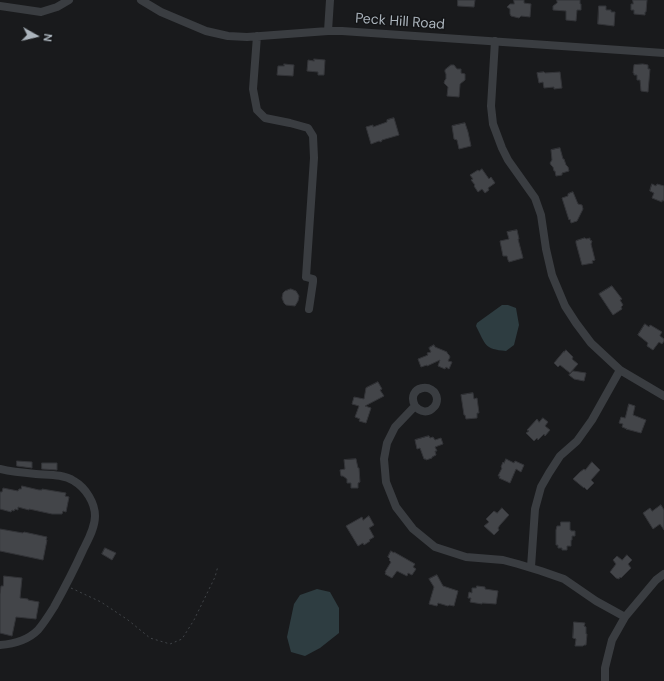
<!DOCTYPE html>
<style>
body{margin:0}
#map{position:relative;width:664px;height:681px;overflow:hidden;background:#191a1c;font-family:"DM Sans",sans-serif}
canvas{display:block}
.north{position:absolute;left:16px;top:16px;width:40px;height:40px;-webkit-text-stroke:3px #141517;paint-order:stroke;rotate:98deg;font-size:11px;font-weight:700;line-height:16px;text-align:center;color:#abb4bc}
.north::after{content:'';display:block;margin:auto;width:14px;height:18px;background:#abb4bc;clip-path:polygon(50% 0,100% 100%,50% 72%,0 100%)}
</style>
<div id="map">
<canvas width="664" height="681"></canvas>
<div class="north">N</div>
</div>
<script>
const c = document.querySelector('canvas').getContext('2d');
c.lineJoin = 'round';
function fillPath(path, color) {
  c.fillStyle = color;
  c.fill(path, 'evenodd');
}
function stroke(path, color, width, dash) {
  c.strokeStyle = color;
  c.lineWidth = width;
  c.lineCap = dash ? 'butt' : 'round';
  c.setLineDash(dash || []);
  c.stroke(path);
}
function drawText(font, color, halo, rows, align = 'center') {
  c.font = font + ' "DM Sans",sans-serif';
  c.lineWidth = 3;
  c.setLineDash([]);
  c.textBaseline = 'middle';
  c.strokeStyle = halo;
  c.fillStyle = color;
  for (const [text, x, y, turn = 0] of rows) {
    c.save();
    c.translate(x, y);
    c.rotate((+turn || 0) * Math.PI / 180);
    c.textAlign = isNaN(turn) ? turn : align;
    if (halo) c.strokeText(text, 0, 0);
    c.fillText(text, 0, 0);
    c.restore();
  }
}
fillPath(new Path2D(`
 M502 305H508L516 308 519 325 514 345 506 351C484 349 486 345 476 326L477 323Z
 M317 589 330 592 339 608V633L320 648 305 656 291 652 287 637 294 604 300 595Z`), '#2e3d41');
const building = new Path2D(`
 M458 0H475L474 7 458 6Z
 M514 0H524V3L531 4 530 17 521 16 519 18 511 16 510 14V9L507 7 510 4H514Z
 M557 0H580V4H581V10H577L576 21 566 20V11L553 10V6L557 3Z
 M633 0H647L646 12H645V15L634 14V10H631V4H633Z
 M599 6H606V10H611V12H615L614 26 598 24Z
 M314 59 325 60 324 75H318V72L307 71 308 60 314 61Z
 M284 64 294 65 293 76 277 75 278 66H284Z
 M643 64 648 65V69H650L648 92 641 91 640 80H637V75H634V73H633L634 65Z
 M451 65H454L457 69H461V73L465 74V80L460 84V85L459 97 447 96 448 87 444 83 445 80 446 79V74L445 72V70Z
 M544 72 545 73 560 72 562 88 554 89V87L544 88 543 82 539 83 537 73Z
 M394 118 399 135 382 140 381 142 379 141 371 144 366 127 373 125V127L387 122V120Z
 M465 123 468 132 471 146 459 149 457 140 454 139 452 126Z
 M560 148 563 159H564L566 165 568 167 569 171 562 173V175L556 176 555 171H554L553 167 551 165 550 163 552 160 551 150Z
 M482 169 489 179 491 177 495 183 488 188 489 190 485 193 482 189 478 192 474 186 475 185 471 180 473 179 470 175 478 170 479 171Z
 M652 184 656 186 657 184 664 186V201L662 200V202L652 198 654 193 650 191Z
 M573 192 578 204 582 205 583 209 577 221 571 223 570 219 569 220 562 198 568 196V194Z
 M517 230 519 239H518L523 258 509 262 508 260 507 256H503L500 241 509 239 507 232Z
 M585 238 586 239 590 238V240L592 241 591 244 595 260 592 261 593 263 582 265 576 243V241Z
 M612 286 622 299 620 300 623 305 621 307 622 309 613 315 599 294Z
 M291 289 296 291 299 296 298 301 295 306 286 305 284 303 282 298 283 293 285 291Z
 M645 324 649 327 650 325 652 326 662 332 660 335V336L664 339V341L662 344 659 342 653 350 647 346 648 343 638 335Z
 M434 345 435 347 447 352V353L449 355 450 357 448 361 452 362 449 369 446 367 445 369 438 366 440 360 427 366V365L421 367 418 359 428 355 427 353 431 352 429 348Z
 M566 350 573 357 572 359 578 364 570 373 560 365 558 367 554 363 564 351V352Z
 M573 371 586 373 584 381 574 379 569 375Z
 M378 382 382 389 380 390 384 396 365 406 371 408 366 423 359 421 360 419 355 417 359 406 352 404 354 397 364 399 366 388Z
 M473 393 474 399 477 398 479 413H477V418L466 419 465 415H464L461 395Z
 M629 404 635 406 633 415 646 420 641 433 626 429H627L622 427 623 424 619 423 621 417 625 418Z
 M543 418 548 422 545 426 550 430 545 436 544 434 538 440 537 438 534 441 526 433 529 431 527 430 537 419 539 422Z
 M429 436 430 438 433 437 435 440 441 438 443 444 435 447 437 451H435L436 455 432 457V458L426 460V459H424L420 448 417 449 415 440Z
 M356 459 358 468H359L360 482 358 483V488H351V483H347V479L343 476H341L340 470 345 469 344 460Z
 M506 459 514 463 515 461 524 465 521 472 516 469 510 483 499 478 500 476H498L502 468 501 467 503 462 504 463Z
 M17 461 32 462V468L17 466Z
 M592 462 600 470 591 480 594 483 587 490 584 487V488L573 479 580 472 584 469 585 470Z
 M42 463H57V470L42 469Z
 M22 486 39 490H42V489L66 493 65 496 69 497 66 512 63 511 62 514H52L29 509V510L18 507V510L15 509 14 511 12 510 11 512 0 509V492H2L3 488 18 491 19 489H21Z
 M661 505 664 510V530L660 524 653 529 643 513 650 508 652 511Z
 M502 508 509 515 500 525 498 528 499 530 494 535 484 526 489 522 486 519 494 511 497 513Z
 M369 516 374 525 369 528 374 537 369 540 370 541 364 545 363 543 358 546 346 526 362 517 363 520Z
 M561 522H570V530H571V531H575V536H572V540H571V546H567V550H562V548H558V545H556V530L557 526H560Z
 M0 529 23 533 24 532 47 537 46 540H47L43 560 0 551Z
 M105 548 116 553 112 560 102 554Z
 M391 551 394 553V552L415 564 413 567 416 569 412 575 408 573 407 576 397 571 392 578 385 574 386 572H385L391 562 389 560 390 559 388 557Z
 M627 555 632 560 628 564 631 568 621 578 620 577 619 579 616 578 610 572 616 564 613 560 617 556 622 560Z
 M437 575 443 586 458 591 454 606 449 605 448 606 438 603 437 606 429 604 434 587 429 579Z
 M4 576 22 578 20 598 28 599V600L39 602 36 619 16 617 12 636 0 633V594L1 586H3Z
 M477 586 485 587V589L498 591 496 604 482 603V604L470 602 471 598H468L469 592 472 593V588H476Z
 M574 622 585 623 584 626 586 627V634H587L586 645H584L583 646H575L576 639 573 638Z`);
fillPath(building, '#434549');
stroke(building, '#333438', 1);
stroke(new Path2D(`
 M71 588 101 602 128 620 150 638 170 644 182 639 194 620 215 577 218 566`), '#404448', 1, [2, 3]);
stroke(new Path2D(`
 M141 0 161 12 206 31 228 36 247 37 328 31H342L664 53
 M0 6 41 12 57 7 69 0
 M328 31 330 0
 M257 36 253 89 257 110 265 118 290 123 308 128 313 136 314 158 306 277 313 279V282L309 309
 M495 41 491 106 493 124 502 148 508 160 535 198 541 215 546 249 552 275 565 306 576 323 591 343 620 370 664 396
 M415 406C420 412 428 414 434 407 436 405 437 402 437 399 435 381 405 386 415 406L395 427 387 443 384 459 386 482 396 507 413 529 435 547 466 557 503 560 518 564 541 571 564 579 596 601 625 617
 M0 469C12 472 24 473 36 474 49 475 63 474 74 481 86 488 95 503 95 516 95 528 88 540 83 550 74 570 64 589 54 607 49 615 44 623 38 630 28 640 14 644 0 645
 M531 567 535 509 541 487 549 473 560 456 577 441 592 420 620 370
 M605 681V668L612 640 625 617 656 580 664 574`), '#3a3d41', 8);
drawText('14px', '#abb4bc', '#141517', [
 ["Peck Hill Road",400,22,4]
]);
</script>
